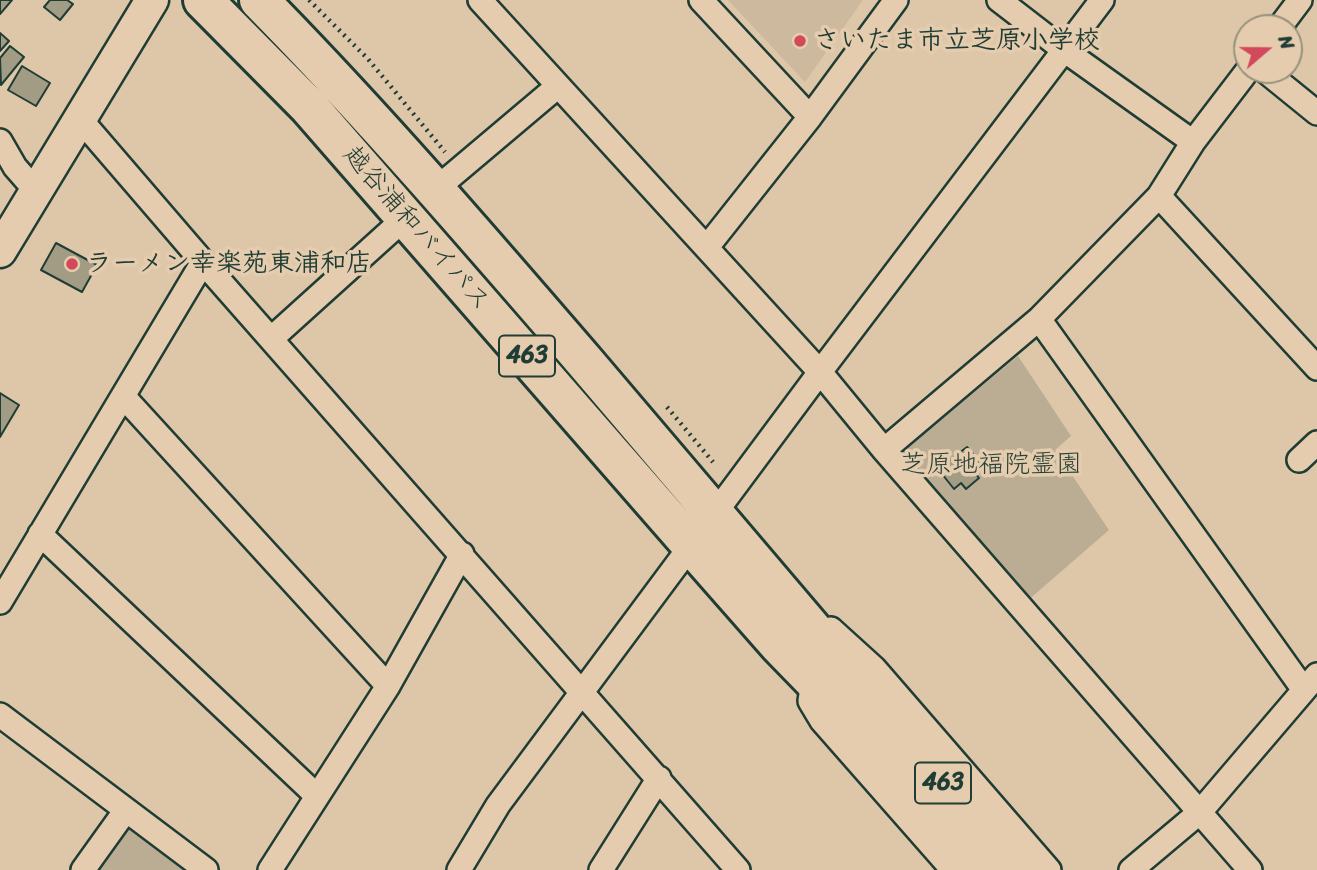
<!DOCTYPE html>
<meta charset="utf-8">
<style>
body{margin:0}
#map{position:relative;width:1317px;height:870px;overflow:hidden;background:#dec6a9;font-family:Sriracha,sans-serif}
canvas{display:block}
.north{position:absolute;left:1233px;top:14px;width:70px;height:70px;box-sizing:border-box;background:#e6ccae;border:2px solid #96937d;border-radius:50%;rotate:70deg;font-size:19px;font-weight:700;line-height:28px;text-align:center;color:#1f3d34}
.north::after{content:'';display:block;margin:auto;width:24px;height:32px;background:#d1495b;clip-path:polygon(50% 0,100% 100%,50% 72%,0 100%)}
</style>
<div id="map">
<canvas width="1317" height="870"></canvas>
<div class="north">N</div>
</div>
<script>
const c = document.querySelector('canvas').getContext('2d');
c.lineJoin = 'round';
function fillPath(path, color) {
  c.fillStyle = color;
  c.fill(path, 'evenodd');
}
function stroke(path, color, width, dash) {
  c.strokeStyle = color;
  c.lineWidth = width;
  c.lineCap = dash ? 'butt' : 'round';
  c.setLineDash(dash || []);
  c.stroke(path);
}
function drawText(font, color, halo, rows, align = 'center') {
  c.font = font + ' Sriracha,"Klee One",sans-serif';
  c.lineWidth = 7;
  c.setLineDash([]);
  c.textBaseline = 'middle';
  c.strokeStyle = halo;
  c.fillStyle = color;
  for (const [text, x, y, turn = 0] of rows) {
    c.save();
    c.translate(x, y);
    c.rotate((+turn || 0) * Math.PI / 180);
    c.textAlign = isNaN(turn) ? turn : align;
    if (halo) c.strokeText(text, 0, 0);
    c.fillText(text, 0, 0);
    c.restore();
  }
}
fillPath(new Path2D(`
 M728 0H863L805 82Z`), '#ccb99e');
fillPath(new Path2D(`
 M1018 356 1071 436 1055 450 1109 530 1026 602 903 463V452Z
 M129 827 189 870H92L122 829Z`), '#bbad94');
const building = new Path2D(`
 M0 0H12L0 14Z
 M50 0H67L73 4 60 20 44 7Z
 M0 33 9 41 0 51Z
 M10 46 24 57 1 85 0 58Z
 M22 66 50 83 36 106 8 90Z
 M56 243 97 265 82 292 41 270Z
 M0 393 19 405 0 437Z
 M967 447 983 466 975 473 979 478 966 489 961 483 954 489 938 469Z`);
fillPath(building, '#a39c85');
stroke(building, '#1f3d34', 2);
const street = new Path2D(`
 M480 0 820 372 884 450 1250 870
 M701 0 810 117
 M999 0 1064 50 1193 142
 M1279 28 1300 0
 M1264 70 1317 113
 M80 119 203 262 738 870
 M0 141 15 167 36 191
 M436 189 558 86
 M1159 196 1317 368
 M707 247 810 117 896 0
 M1039 319 1304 690
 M271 339 405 218
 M123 396 388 686
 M884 450 1039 319 1159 196 1193 142 1248 70
 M1299 460 1317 443
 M40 534 317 796
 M0 602 203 262
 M831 629 874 668 1049 870
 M813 681 810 701 822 721 953 870
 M0 715 206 870
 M83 870 126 810
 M270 870 388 686 462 554
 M459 870 498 805 820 372 1102 0
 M601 870 659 778
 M1131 870 1200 812 1317 675`);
const secondary = new Path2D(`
 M0 251 152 0`);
const highway = new Path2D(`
 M203 0 309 107 692 546 779 645 847 715 980 870
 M259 0C373 116 479 239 585 362 730 531 873 701 1017 870`);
stroke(street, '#1f3d34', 28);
stroke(secondary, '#1f3d34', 37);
stroke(highway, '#1f3d34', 44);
stroke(new Path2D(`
 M309 0 368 59 445 152
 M667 407 713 462`), '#1f3d34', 4.5, [2, 5]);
stroke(street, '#e6ccae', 23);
stroke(secondary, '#e6ccae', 32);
stroke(highway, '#e6ccae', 38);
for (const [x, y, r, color] of [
 [800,41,7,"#d1495b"],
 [72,264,7,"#d1495b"]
]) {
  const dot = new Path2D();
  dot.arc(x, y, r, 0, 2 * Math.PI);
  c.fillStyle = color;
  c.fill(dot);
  stroke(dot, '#e6ccae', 2.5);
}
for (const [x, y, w] of [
 [527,356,56],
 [943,783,56]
]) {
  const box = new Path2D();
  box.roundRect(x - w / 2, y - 20.5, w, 41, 5);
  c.fillStyle = '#e6ccae';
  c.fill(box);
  stroke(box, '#1f3d34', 2);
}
drawText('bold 24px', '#1f3d34', null, [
 ["463",527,356],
 ["463",943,783]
]);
drawText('bold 26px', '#1f3d34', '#e6ccae', [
 ["さいたま市立芝原小学校",814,41],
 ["ラーメン幸楽苑東浦和店",86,264]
], 'left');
drawText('26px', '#1f3d34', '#e6ccae', [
 ["越谷浦和バイパス",416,229,49]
]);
drawText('26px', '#274339', '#e6ccae', [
 ["芝原地福院霊園",991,465]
]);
</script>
